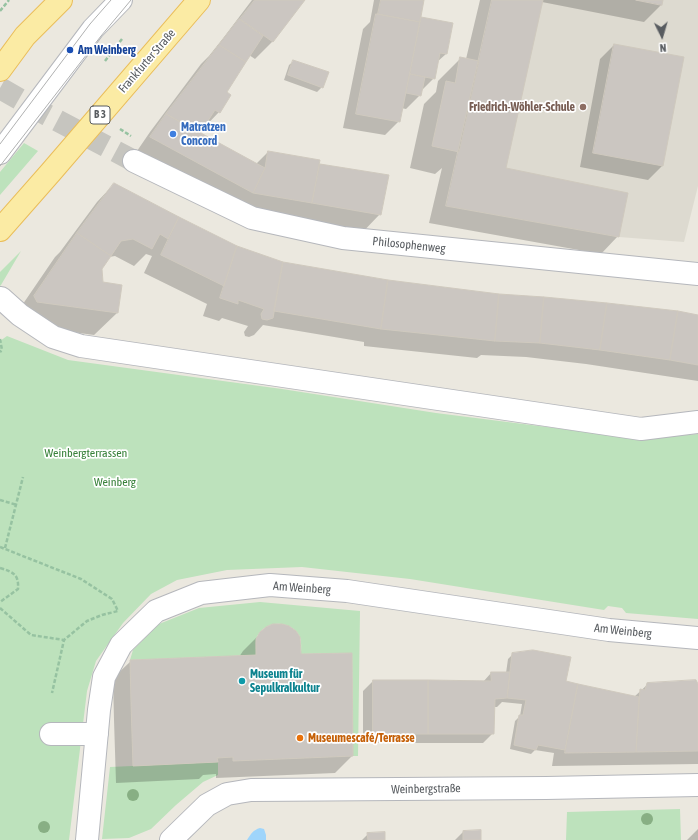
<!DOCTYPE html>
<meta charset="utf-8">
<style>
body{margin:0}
#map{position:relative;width:698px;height:840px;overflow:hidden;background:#ebe8df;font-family:"Asap Condensed",sans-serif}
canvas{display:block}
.north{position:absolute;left:642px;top:16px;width:40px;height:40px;-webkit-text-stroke:3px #fff;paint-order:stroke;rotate:175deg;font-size:11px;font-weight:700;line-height:16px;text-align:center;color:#585c60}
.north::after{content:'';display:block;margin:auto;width:14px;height:18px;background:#585c60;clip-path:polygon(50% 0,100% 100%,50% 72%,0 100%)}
</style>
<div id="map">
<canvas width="698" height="840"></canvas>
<div class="north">N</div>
</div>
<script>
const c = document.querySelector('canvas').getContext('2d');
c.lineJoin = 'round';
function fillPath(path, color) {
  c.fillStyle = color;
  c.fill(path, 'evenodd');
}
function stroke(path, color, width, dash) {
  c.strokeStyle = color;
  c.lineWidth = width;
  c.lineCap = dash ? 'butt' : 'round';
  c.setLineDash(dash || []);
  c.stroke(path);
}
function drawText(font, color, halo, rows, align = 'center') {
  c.font = font + ' "Asap Condensed",sans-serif';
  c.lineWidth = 3.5;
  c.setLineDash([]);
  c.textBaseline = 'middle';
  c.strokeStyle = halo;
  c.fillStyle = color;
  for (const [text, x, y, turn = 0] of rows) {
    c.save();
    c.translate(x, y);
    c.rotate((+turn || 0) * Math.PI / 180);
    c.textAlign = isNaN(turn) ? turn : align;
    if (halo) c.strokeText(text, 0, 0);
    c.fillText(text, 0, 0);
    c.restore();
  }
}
fillPath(new Path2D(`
 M492 0H698V186L684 242 619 237 446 206Z`), '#dddad0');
fillPath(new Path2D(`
 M24 143 38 151 0 195V172Z
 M21 251 1 285 0 286V272Z
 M7 336 68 360 282 389 436 413 642 439 698 434V619L626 613 622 608 608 606 604 610 410 579 302 567 227 570 177 580 151 594 123 623 96 661 87 691 69 840H0V341Z
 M260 602 360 611 358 756H353L352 653 301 654C301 649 302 640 299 635 292 623 274 620 263 629 260 632 257 635 256 639 255 644 256 650 256 655L130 660 133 650 159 624 199 608Z
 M218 762V775L203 782 176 805 151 829 129 838 102 839 110 767Z
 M680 809 681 840H566L567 812Z`), '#bde2bc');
fillPath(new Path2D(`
 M260 828 264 829 266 835V840H247C251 834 253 830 260 828Z`), '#9fd5fb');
fillPath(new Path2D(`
 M252 0H304L272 42 255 59 249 55 225 92 219 112 199 133 256 164 268 152 319 164 388 176 380 214 358 237 231 215 137 151 150 132 201 64 209 56 224 37Z
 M374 0H423L419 20 421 18 446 54 437 62 434 78 421 91 420 95 406 109 401 108 399 121 385 135 343 128 363 29 370 22Z
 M480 0H662L661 5 644 22 542 2 505 169 618 236 601 254 429 223 442 168 435 174 410 168 424 104 436 92 438 81 461 58 466 59Z
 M614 45 662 166 648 180 580 167 600 59Z
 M294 61 322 87 317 92 284 80 289 65Z
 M114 184 236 247 283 263 387 281 499 295 698 316V381L586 364 526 357 481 355 477 358 364 346V342L263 325 254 335 249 337 245 336 244 332 248 326 222 318 219 321 203 316 207 304 144 273 152 256 146 254 134 266 115 256 109 257 101 268 102 283 117 313 94 335 14 324 12 320 55 257 60 252 97 202Z
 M261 633 300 655 352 756 335 773 216 778V774L203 775 199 779 116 783 114 720 113 678 131 661 239 657 243 651Z
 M513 654 564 682 634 697 648 684 698 686V764L552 766 554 753 535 750 531 754 510 749 515 721 520 716 522 704 502 702 497 707H494L493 733 483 743H363V691L373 681 483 682 491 673H506L508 659Z
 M698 829V840H687Z
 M463 832 480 840H455Z
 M368 834 384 840H362Z`), '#0003');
const building = new Path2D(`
 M255 0H305L273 42 240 19Z
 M381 0H424L420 22 378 14Z
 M492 0H543L506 168 628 193 619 237 446 206Z
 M636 0H663L662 5Z
 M376 14 420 22 400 122 356 114Z
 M421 17 453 23 447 54 440 53 435 79 410 74Z
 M239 19 263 36 246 62 219 45Z
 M614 44 684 57 663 166 593 153Z
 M219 45 246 62 227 92 231 95 220 113 215 110 200 133 166 114Z
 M460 57 479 61 459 152 432 146 446 81 455 83Z
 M293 60 329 72 323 88 288 75Z
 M410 74 425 77 421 96 406 93Z
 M166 114 265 168 253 193 150 137Z
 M268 151 320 160 312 203 253 193 265 168Z
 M320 164 389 175 381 215 312 203Z
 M114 183 179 217 168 239 160 234 152 249 133 239 121 241 111 256 77 233Z
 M179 217 237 246 224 286 161 255Z
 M77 233 111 256 102 269 103 282 122 285 118 313 37 302 34 296Z
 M237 246 283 262 273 318 267 320 262 319 261 314 264 309 238 300V304L220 298Z
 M283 262 388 280 381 329 274 311Z
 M388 280 499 294 495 341 381 329Z
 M499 294 544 297 540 343 495 341Z
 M544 297 607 303 600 350 540 343Z
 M607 303 678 311 670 360 600 350Z
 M678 311 698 315V365L670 360Z
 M273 624H282L289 626 296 631 300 637 301 654 352 653 353 756 233 761V757L217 758 218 762 133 766 131 702 130 660 256 655V639L260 632 266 627Z
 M533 650 571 657 566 681 578 684 565 750 538 745 536 750 514 745 519 715H523L526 700 507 698 512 653Z
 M491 672H510L507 698 495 699 494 734H428V680L491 681Z
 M373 680H428V734H373Z
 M696 680 698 684V751L636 752 640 689 645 690 647 683Z
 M578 684 639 697 636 752 565 753Z
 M481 830V840H463V831Z
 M385 832V840H368L367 833Z`);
fillPath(building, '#cbc6c1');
stroke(building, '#cfc9be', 1);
stroke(new Path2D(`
 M0 88 47 115 134 161`), '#c6c5bf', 22, [22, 11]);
const minor = new Path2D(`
 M0 153 93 29 121 0
 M134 161 252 218 343 238 698 274
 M1 298 20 315 53 337 81 346 641 429 698 422
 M51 734H97
 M87 840 99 710 104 677 121 645 156 611 201 593 270 585 347 591 609 630 698 638
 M171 840 207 805 227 794 251 790 546 788 698 785`);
const major = new Path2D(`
 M0 70 25 36 61 0
 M0 230 51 172 199 0`);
stroke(minor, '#b5b7bc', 24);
stroke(major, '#eabd59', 24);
stroke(new Path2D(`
 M0 11 9 0
 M105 61 122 39
 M120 129 131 136
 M0 339 2 350 0 352
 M0 500 17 505
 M0 547 81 579 112 599 118 611 102 615 87 621 64 640 52 693
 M5 548 23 477
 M0 568C13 572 19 574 18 589L0 602
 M0 608 31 635 64 640`), '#96c2a1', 2.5, [4, 2]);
stroke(minor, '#fff', 22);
stroke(major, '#fbeba4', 22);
stroke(new Path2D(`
 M0 144 90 24 111 0
 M0 166 101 36 131 0`), '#b0b1b1', 1);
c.fillStyle = '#88af84';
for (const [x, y] of [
 [133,795],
 [647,819],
 [44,827]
]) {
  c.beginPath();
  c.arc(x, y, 6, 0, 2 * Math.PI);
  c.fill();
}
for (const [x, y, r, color] of [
 [70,50,4,"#1a4fb4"],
 [583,107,4,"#8d6e63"],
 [173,134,4,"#3f7fe0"],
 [242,681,4,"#0f9aa8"],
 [300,738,4,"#e8710a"]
]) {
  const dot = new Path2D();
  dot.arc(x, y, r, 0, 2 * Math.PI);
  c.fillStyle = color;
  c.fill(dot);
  stroke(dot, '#fff', 1.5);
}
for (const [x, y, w] of [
 [100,115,20]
]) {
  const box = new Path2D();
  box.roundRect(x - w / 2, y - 9, w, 18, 3);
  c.fillStyle = '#fff';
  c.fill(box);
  stroke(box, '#585c60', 1);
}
drawText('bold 11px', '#585c60', null, [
 ["B 3",100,115]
]);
drawText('bold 12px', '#164399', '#fff', [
 ["Am Weinberg",78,50]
], 'left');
drawText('12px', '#585c60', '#fff', [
 ["Frankfurter Straße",147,61,-49],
 ["Philosophenweg",409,245,6],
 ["Am Weinberg",302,588,4],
 ["Am Weinberg",623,631,6],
 ["Weinbergstraße",426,789,-1]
]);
drawText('bold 12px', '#785e54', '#fff', [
 ["Friedrich-Wöhler-Schule",575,107]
], 'right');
drawText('bold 12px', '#366cbe', '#fff', [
 ["Matratzen",181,127],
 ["Concord",181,141]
], 'left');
drawText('12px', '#378039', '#fff', [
 ["Weinbergterrassen",86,453],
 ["Weinberg",115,482]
]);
drawText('bold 12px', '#0d838f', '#fff', [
 ["Museum für",250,674],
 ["Sepulkralkultur",250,688]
], 'left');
drawText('bold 12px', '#c56008', '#fff', [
 ["Museumescafé/Terrasse",308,738]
], 'left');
</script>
